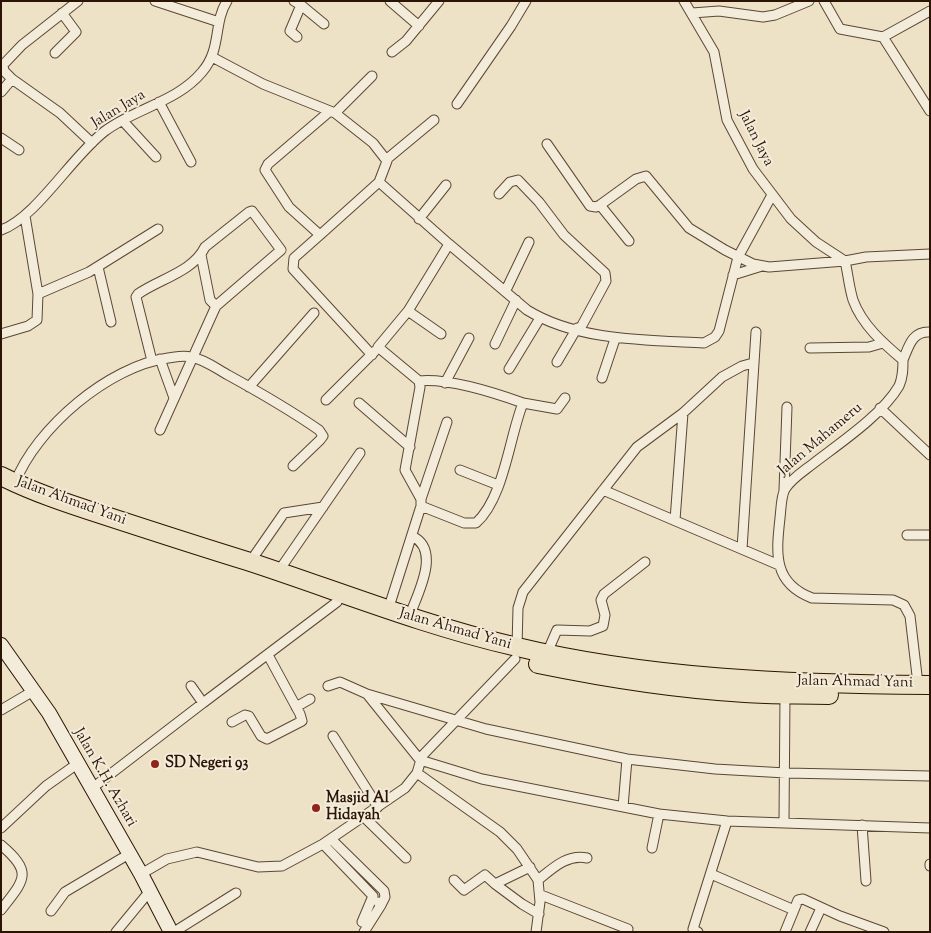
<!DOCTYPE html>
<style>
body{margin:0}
#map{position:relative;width:931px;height:933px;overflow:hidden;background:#ede1c6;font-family:"Sorts Mill Goudy",serif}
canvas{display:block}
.frame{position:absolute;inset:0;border:2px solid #2c1405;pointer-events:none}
</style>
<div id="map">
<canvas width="931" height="933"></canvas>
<div class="frame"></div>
</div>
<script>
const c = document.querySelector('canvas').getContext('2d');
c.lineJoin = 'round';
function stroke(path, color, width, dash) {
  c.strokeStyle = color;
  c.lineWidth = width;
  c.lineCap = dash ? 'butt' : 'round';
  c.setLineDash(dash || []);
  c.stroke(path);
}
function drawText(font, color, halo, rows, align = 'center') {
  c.font = font + ' "Sorts Mill Goudy",serif';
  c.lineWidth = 4;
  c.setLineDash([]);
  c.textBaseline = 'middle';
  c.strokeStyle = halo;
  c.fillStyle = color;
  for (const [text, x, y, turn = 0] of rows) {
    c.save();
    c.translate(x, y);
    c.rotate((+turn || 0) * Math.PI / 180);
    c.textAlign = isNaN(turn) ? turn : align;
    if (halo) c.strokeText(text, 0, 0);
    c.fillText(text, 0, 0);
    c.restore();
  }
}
const street = new Path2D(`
 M155 1 219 22
 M294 1 301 5 290 31 297 37
 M390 1 419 26
 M684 1 714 52 727 120 753 169 791 219 816 242 845 261
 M824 1 840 29 883 37 930 11
 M301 5 324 24
 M692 13 719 11 763 17 775 15 809 1
 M883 37 930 111
 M392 52 406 41 439 1
 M55 53 76 32 62 13
 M212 57 263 84 335 113 373 143 387 161 379 182 449 244 408 311 378 347 419 381 420 387 405 470 421 499V506L388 610
 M12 79 60 113 92 143
 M1 92 12 79 4 71 3 65 22 45 78 1
 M159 102 191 162
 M457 104 511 26 526 1
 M330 111 268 164 265 170 289 207 320 235 294 258 293 269 372 355
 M335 113 372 76
 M123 121 156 157
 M1 138 19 150
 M547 144 590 206 596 207 600 205 636 179 646 176 689 228 725 250 753 264 769 267 845 261 866 257 930 254
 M387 159 434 120
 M499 194 510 182 518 180 539 202 564 235 605 273 606 281 580 329
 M600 205 629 241
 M419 219 446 185
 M1 230C36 218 72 156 105 131 136 108 177 102 202 72 222 49 213 23 227 1
 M320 235 379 182
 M449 244 527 310C577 341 646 340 704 343L715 337 719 331 738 257 772 195
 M201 255 210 300 216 306
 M845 261C848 274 849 287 853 300 862 325 884 344 903 360 903 369 903 377 899 386 882 415 840 443 814 463 804 471 792 478 785 489 781 496 781 510 780 518 776 554 773 583 812 598L893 600 904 605 910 616 918 684
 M98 267 111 322
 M733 275 762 266
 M506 290 529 242
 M38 294 89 272 158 229
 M408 311 441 334
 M1 334 28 326 37 320 38 294 25 216
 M495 344 516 300
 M810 348 869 347 883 343
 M160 359 174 398
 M903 360C909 346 912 331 930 332
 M152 361 136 297 138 294C159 279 193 272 205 247L249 212 252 211 281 250 216 306 160 430
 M557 362 577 328
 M509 369 540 318
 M602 378 615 339
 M419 381C448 378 495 393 523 403
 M445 383 469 338
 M249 387 314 313
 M326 400 375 351
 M359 403 410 447
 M880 408 930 455
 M460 470 498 485
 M15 483C36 428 109 366 168 358 176 357 183 355 191 357 204 359 217 369 228 375 259 392 290 410 319 430L323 436 320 440 293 466
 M603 490 779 565
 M784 490 787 407
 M421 499 447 422
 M421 506 464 523H476C504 498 509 438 523 403L557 409 565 398
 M675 520 683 413
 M907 535H930
 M742 549 756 332
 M250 562 284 513 323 507
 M278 572 360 453
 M409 617C417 595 442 550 412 536
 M517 647 518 608 523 592 637 447 683 413 722 377 742 366 753 363
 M547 653 557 630 590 631 603 626 605 615 601 600 604 594 645 562
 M191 686 203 703 337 602
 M328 686 340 682 367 694 486 729 627 759 715 769 786 773 930 776
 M367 694 420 760 482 779 659 814 727 821 930 828
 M296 707 310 699
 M1 710 35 690
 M232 722 245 715 249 716 261 736 267 739 302 721 300 714 268 655
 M333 736 378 807
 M417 773 500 832 517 849 538 880 540 902 536 932
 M91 789 203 703
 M623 807 627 759
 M364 817 406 858
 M784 821 785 695
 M862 825 866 881
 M1 828 46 786 77 764
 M331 839 384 891 385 897 381 905
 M323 844 373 896 362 922
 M1 845C34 873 24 880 1 910
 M652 848 659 814
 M930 864V866
 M141 874 167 859 197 852 258 867 282 866 323 844 405 788 417 773 422 756 515 659
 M711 874 794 910 798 900 803 899 840 916 884 932
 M454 880 464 890 485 875 495 884 530 867
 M538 880C553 868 567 854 587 858
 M495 884 522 904 539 914
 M541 895 628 929
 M51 911 65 892 129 854
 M116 932 149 892
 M174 932 236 893
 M364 932 381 905 378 902
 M698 932 693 929 727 821
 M785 932 794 910
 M810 932 821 908`);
const secondary = new Path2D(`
 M1 645 49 713 141 874 171 932`);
const highway = new Path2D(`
 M1 476C33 492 66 503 100 514 149 530 198 546 247 561 336 590 422 625 513 646 649 679 790 684 930 685
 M538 664C606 678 675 689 745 693 773 695 801 694 829 695`);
stroke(street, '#5c4735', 11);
stroke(secondary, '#2c1405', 16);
stroke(highway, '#2c1405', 20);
stroke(street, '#f3ecda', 9);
stroke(secondary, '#f3ecda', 14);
stroke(highway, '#ede1c6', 18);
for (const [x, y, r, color] of [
 [155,764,5,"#8f2418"],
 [316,808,5,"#8f2418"]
]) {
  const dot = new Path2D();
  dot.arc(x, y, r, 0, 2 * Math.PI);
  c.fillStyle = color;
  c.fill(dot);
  stroke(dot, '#f3ecda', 2);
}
drawText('15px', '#2c1405', '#f3ecda', [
 ["Jalan Jaya",119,110,-31],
 ["Jalan Jaya",755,139,63],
 ["Jalan Mahameru",821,440,-40],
 ["Jalan Ahmad Yani",71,502,20],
 ["Jalan Ahmad Yani",455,630,16],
 ["Jalan Ahmad Yani",855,683,1],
 ["Jalan K.H. Azhari",104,778,60]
]);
drawText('bold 15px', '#2c1405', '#f3ecda', [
 ["SD Negeri 93",165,764],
 ["Masjid Al",326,799],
 ["Hidayah",326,816]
], 'left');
</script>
